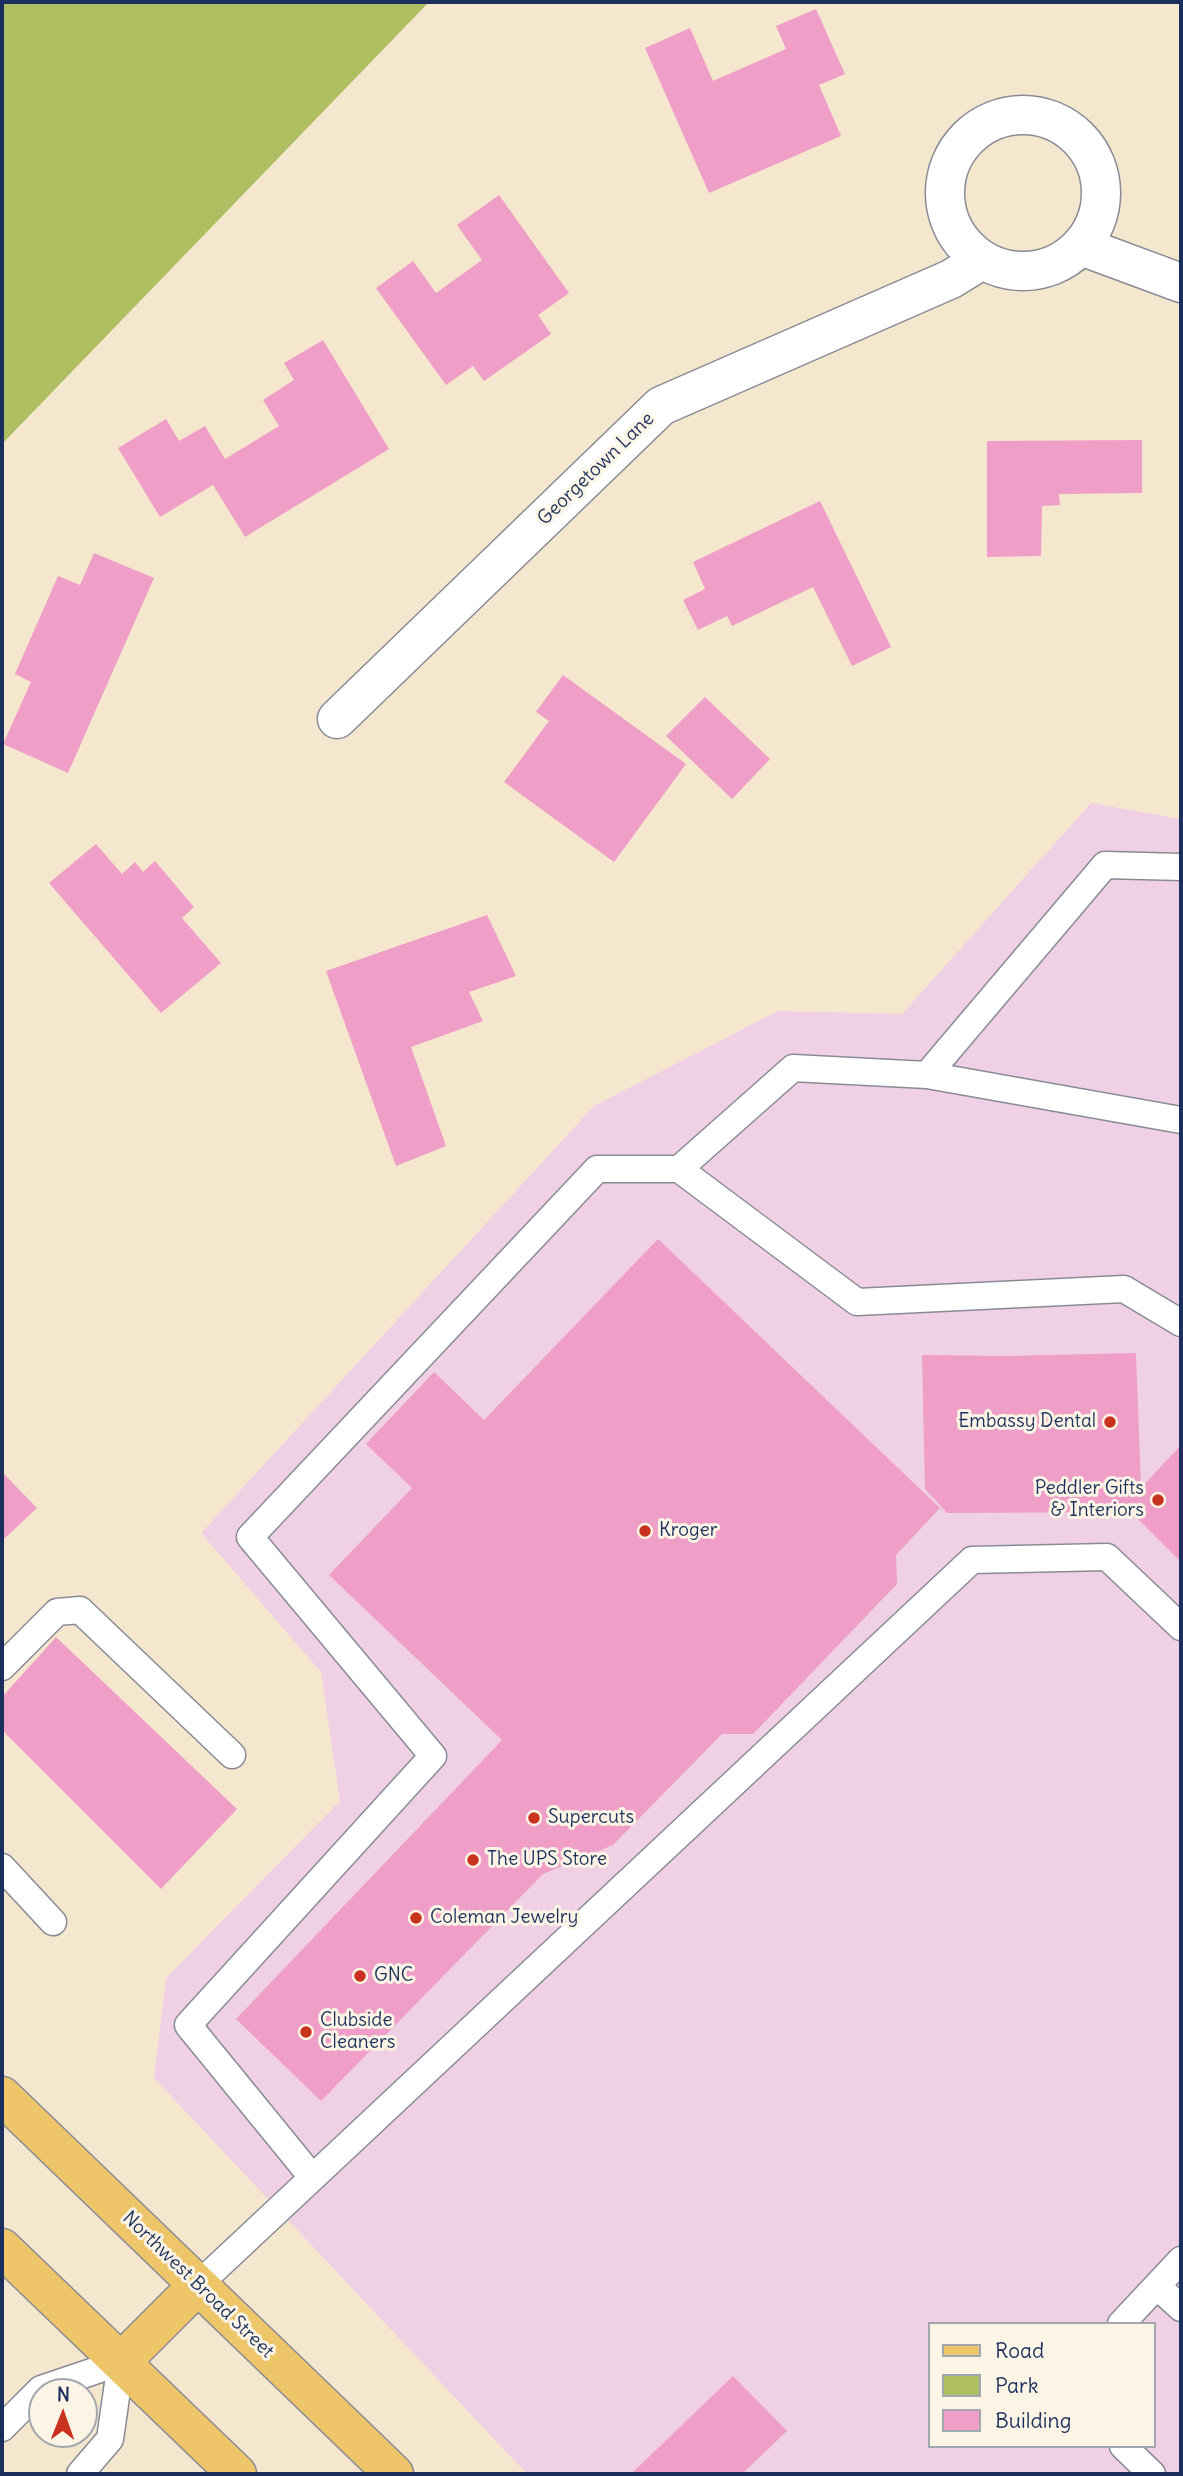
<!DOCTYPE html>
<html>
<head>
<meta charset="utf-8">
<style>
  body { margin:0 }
  #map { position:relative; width:1183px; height:2476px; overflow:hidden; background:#f5e7cd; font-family:Delius,sans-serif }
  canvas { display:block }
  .frame { position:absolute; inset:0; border:4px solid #1b2f5e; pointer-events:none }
  .legend { position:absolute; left:928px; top:2322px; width:228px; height:126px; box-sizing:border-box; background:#fcf5e5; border:2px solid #a2a6af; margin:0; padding:9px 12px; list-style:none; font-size:21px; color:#1b2f5e }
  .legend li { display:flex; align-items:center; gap:14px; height:35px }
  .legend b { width:35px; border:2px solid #a2a6af }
  .north { position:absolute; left:28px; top:2378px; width:70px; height:70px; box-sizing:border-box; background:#fcf5e5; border:2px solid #a2a6af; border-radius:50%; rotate:1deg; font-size:19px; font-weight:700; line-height:28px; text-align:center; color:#1b2f5e }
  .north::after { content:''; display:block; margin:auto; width:24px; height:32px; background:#c8321e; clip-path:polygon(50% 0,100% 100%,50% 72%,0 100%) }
</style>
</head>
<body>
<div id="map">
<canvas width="1183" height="2476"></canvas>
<div class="frame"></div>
<ul class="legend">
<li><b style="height:9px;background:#eec569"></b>Road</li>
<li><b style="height:19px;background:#afbe61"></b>Park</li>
<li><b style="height:19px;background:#ef9ec7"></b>Building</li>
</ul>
<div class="north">N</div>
</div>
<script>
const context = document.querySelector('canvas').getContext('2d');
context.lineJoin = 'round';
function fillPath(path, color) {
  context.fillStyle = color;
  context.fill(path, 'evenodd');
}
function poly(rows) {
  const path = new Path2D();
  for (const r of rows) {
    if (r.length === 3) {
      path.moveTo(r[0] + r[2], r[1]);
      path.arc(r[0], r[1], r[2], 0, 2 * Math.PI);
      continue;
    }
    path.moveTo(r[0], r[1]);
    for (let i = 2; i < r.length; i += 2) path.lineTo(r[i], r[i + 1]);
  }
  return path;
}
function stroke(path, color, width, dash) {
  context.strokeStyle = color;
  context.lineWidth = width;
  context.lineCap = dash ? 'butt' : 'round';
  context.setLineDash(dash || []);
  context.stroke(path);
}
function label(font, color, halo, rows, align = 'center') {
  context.font = font + ' Delius,sans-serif';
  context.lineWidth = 6;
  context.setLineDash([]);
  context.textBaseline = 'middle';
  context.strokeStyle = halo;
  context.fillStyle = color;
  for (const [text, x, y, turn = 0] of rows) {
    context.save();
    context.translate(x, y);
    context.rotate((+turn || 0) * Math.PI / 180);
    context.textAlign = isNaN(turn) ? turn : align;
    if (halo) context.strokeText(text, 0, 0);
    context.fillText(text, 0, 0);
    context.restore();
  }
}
const built = poly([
  [1091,803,1181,819,1181,2474,527,2474,154,2078,166,1978,340,1801,321,1672,201,1533,594,1106,778,1011,902,1014],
  [929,2324,1153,2324,1153,2446,929,2446]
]);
const green = poly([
  [2,2,429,2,2,444]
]);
const building = poly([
  [816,9,845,74,819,85,841,136,709,193,645,48,690,28,713,81,786,49,776,26],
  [499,195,569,293,538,315,551,334,484,381,473,366,446,385,376,288,413,261,436,293,482,260,457,225],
  [323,340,389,449,245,537,213,485,160,517,118,448,166,419,179,441,205,426,225,459,279,426,263,400,294,380,284,363],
  [1142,440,1142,493,1059,494,1060,505,1042,506,1041,556,987,557,987,441],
  [820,501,891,647,852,666,813,587,732,626,727,616,698,630,683,600,705,589,693,562],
  [94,553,154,578,68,773,3,744,31,682,15,674,58,576,80,585],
  [563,675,686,764,614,862,504,782,549,721,536,712],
  [705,697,770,759,732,799,666,736],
  [96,844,122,874,135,862,143,872,155,861,194,907,182,918,221,963,161,1013,49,883],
  [487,915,516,976,469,992,483,1021,411,1047,446,1146,396,1166,326,971],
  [658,1239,940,1508,896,1555,897,1584,753,1734,722,1734,613,1845,543,1874,321,2101,236,2019,502,1740,329,1575,412,1488,366,1444,434,1372,484,1420],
  [1136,1353,1141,1488,1181,1445,1181,1562,1131,1512,947,1513,925,1489,922,1355,1006,1356],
  [2,1472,37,1508,2,1541],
  [56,1637,237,1809,161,1889,2,1730,2,1697],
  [733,2376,787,2431,742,2474,631,2474]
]);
const lane = poly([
  [1181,867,1105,865,927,1075,793,1068,679,1169,857,1302,1124,1289,1181,1323],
  [927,1075,1181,1120],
  [2,1667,57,1612,80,1610,232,1755],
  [2,1867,53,1922],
  [312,2177,188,2025,433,1756,250,1537,597,1169,679,1169],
  [198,2285,972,1560,1107,1557,1181,1627],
  [1157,2286,1181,2308],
  [1121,2324,1181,2260],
  [2,2428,41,2389,121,2362,110,2439,80,2474],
  [1123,2446,1152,2474]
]);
const street = poly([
  [1023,193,78],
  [1081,246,1181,283],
  [337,719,661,406,951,279,982,260]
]);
const primary = poly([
  [2,2096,394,2474],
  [2,2248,237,2474],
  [121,2362,198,2285]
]);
const markers = [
  [1110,1422,7,"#c8321e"],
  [1158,1500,7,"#c8321e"],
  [645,1531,7,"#c8321e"],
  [534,1818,7,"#c8321e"],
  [473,1860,7,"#c8321e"],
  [416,1918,7,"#c8321e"],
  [360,1976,7,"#c8321e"],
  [306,2032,7,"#c8321e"]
];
const streetNames = [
  ["Georgetown Lane",596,469,-44],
  ["Northwest Broad Street",198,2285,44]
];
const poiNames = [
  ["Embassy Dental",1096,1422,"right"],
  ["Peddler Gifts",1144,1489,"right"],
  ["& Interiors",1144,1511,"right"],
  ["Kroger",659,1531],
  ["Supercuts",548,1818],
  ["The UPS Store",487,1860],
  ["Coleman Jewelry",430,1918],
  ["GNC",374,1976],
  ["Clubside",320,2021],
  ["Cleaners",320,2043]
];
fillPath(built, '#f0d0e5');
fillPath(green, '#afbe61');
fillPath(building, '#ef9ec7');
stroke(lane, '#888b96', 29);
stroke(street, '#888b96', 41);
stroke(primary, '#888b96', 41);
stroke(lane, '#fff', 26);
stroke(street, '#fff', 38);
stroke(primary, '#eec569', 38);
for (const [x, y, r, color] of markers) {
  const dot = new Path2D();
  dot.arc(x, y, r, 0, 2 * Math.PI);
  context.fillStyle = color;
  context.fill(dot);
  stroke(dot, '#fcf5e5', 2.5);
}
label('19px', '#1b2f5e', '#fcf5e5', streetNames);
label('19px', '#1b2f5e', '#fcf5e5', poiNames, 'left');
</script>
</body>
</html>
